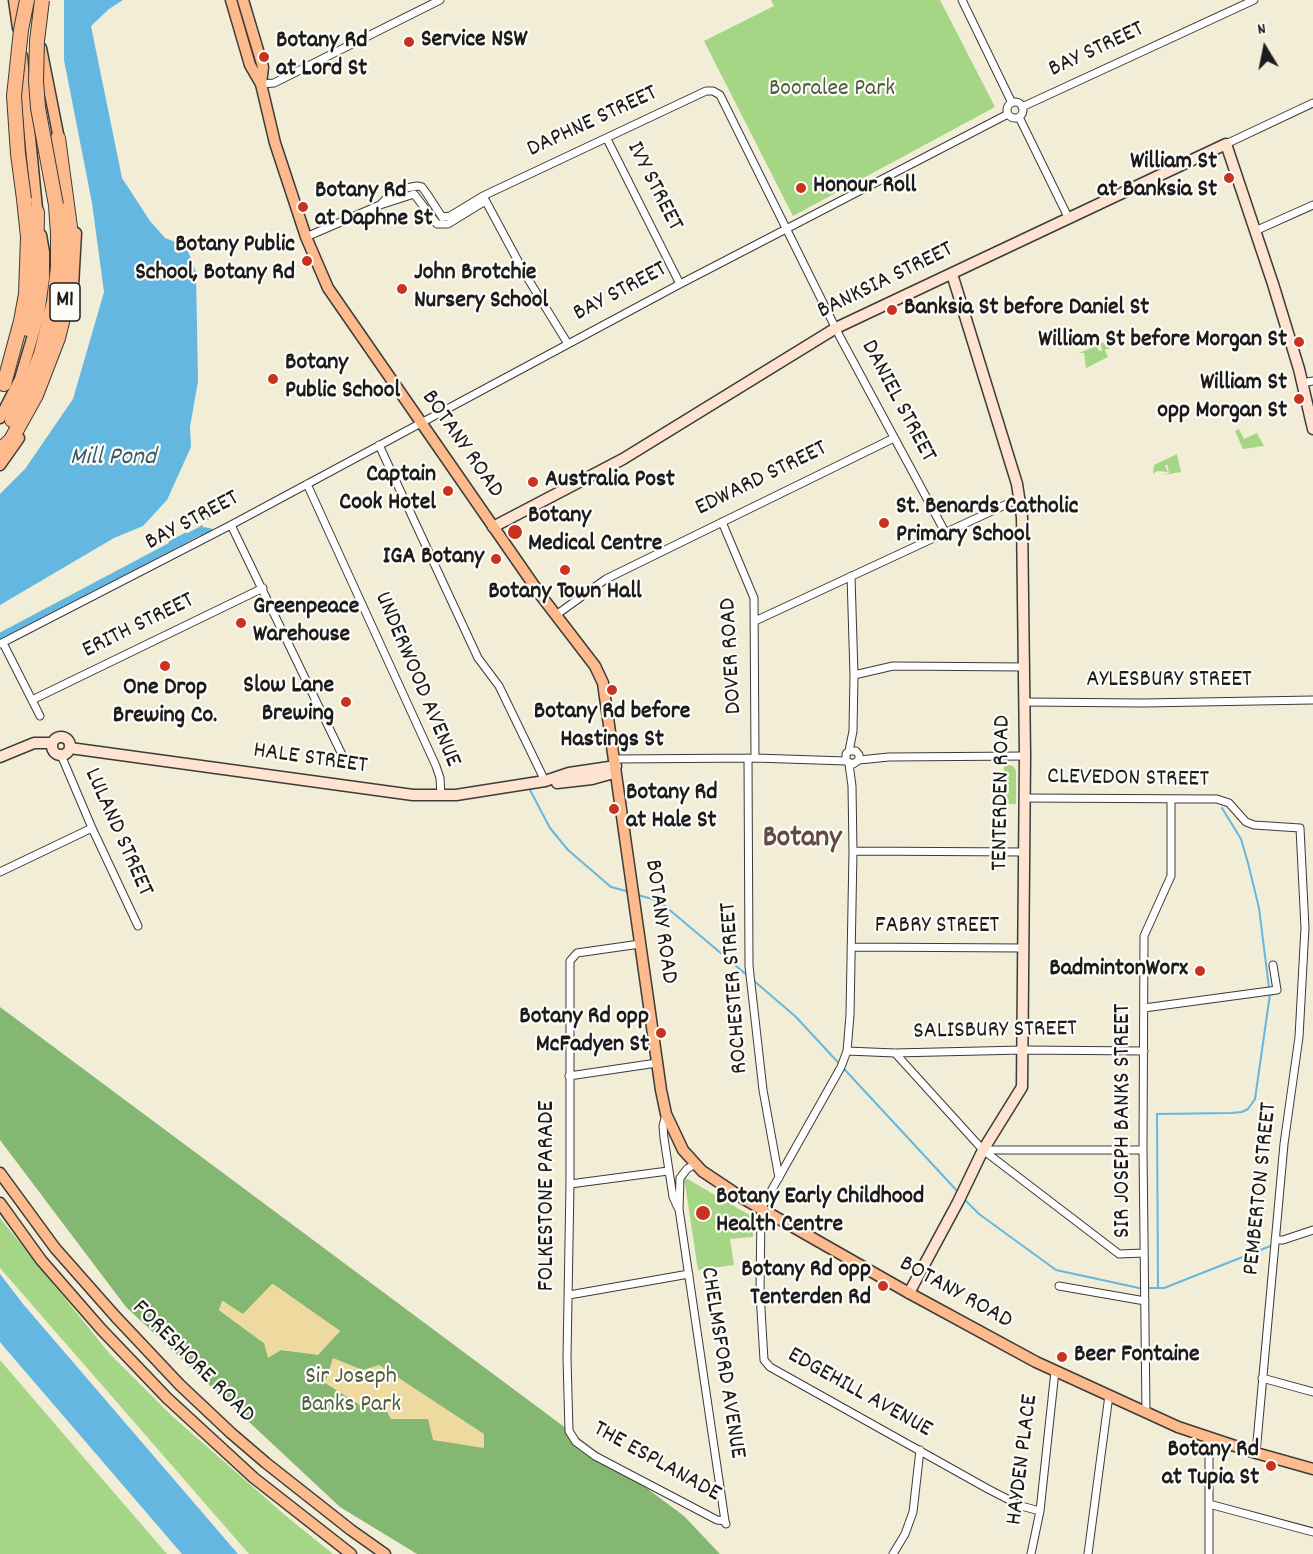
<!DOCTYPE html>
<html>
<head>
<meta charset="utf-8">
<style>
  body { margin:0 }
  #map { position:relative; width:1313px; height:1554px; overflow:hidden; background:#f2edd7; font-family:Dekko,sans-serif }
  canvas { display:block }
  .north { position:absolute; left:1235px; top:18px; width:60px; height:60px; -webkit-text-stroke:4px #fdfcf7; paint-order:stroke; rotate:350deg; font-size:16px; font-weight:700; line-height:24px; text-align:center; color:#1c1c1c }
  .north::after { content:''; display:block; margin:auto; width:21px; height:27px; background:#1c1c1c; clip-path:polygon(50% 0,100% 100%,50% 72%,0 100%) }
</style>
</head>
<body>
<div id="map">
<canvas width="1313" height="1554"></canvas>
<div class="north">N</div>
</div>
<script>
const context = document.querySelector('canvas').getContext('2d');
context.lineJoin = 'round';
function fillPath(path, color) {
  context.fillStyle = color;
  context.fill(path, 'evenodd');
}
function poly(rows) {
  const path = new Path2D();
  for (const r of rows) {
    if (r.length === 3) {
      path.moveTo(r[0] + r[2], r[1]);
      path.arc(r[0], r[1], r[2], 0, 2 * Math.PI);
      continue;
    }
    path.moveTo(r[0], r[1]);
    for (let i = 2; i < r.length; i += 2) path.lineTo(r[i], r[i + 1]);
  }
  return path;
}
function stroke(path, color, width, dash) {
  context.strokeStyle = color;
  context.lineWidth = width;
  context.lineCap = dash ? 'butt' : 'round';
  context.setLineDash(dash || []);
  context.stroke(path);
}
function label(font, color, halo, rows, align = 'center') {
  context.font = font + ' Dekko,sans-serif';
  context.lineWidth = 4.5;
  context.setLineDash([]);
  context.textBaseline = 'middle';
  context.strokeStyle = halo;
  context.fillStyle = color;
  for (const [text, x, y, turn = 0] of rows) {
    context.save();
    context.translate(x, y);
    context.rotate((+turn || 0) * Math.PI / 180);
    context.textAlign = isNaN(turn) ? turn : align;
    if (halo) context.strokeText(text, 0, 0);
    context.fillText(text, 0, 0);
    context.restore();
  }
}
const green = poly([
  [771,0,940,0,995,107,793,216,704,41,774,6],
  [1100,341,1111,348,1105,350,1108,357,1086,368,1084,353,1079,353,1098,345,1098,350,1102,351],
  [1239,429,1244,439,1257,433,1264,446,1243,449,1235,431],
  [1177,454,1181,472,1162,475,1169,473,1167,464,1165,466,1168,472,1157,471,1153,474,1154,465],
  [1004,764,1013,766,1016,771,1016,804,1004,804],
  [684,1177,753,1217,753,1237,730,1239,734,1265,698,1270],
  [0,1218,109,1353,172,1416,286,1516,333,1554,249,1554,0,1268],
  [0,1360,97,1473,167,1554,0,1554]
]);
const forest = poly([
  [0,1007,684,1516,720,1554,417,1554,340,1507,126,1307,0,1140],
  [273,1284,340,1331,318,1354,281,1350,264,1343,219,1310,223,1301,243,1315],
  [379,1365,483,1448,428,1418,391,1419,386,1409,360,1405]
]);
const sand = poly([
  [272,1284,340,1331,318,1355,281,1350,268,1358,264,1343,219,1310,222,1301,243,1314],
  [333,1358,363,1370,379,1365,484,1434,484,1448,433,1440,428,1419,391,1419,386,1409,360,1405,325,1383]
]);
const water = poly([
  [64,0,123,0,109,9,91,26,122,178,150,221,165,238,186,246,196,272,198,381,190,427,191,447,167,500,143,526,114,538,0,605,0,494,25,469,73,399,104,292,92,203,64,60],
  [0,1274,23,1304,238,1554,182,1554,5,1348,0,1342]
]);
const stream = poly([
  [208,519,211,513],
  [200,531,205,528],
  [167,549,170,542,185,534,193,534,202,526],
  [529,788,550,828,568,850,611,887,630,892],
  [1222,808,1241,839,1248,863,1259,908,1269,988],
  [638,895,659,901,748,976],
  [753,980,796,1017,959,1193],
  [963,1198,979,1214,1056,1270,1139,1288,1164,1288,1273,1245],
  [1158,1288,1157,1114,1231,1113,1242,1112,1248,1109,1255,1099,1270,994]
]);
const canal = poly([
  [0,637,200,531,209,532]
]);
const street = poly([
  [962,0,1012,103],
  [261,84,274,83,440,0],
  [1015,110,8],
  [1022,107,1254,0],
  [1019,117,1069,219],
  [607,139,680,284],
  [1226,144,1313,103],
  [483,196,525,274,568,344],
  [380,205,388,197,406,188,417,186,422,187,427,194,442,217,450,216,483,196,706,91,713,91,720,95,840,337,945,532],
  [1255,231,1313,205],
  [306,237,380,205,414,194,437,224,448,224,482,203,483,196],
  [1302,383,1313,381],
  [379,445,478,658,499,686,545,781],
  [307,484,436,766,440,778,441,795],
  [722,522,754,598,755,758],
  [231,525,347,765],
  [556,615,606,579,894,438],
  [755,621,1020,498],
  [3,643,40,716],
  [0,644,231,525,680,284,1008,114],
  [854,675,893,666,1025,667],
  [32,700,263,588],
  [1025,702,1144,703,1313,700],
  [849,751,853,731,854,675,851,576],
  [61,755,92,828,138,926],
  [748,758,749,966,763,1090,779,1178],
  [615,759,755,758,846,761],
  [859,760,859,755,856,751,849,751,846,754,846,761,853,764,859,760,889,757,1025,756],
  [849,764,852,786,853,851,850,1015,847,1051,841,1067,761,1209,760,1293,764,1360,770,1367,988,1489,1021,1506,1040,1511],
  [1024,798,1217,799,1229,803,1246,822,1254,825,1300,828,1305,928,1299,1037,1284,1144,1256,1453],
  [853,851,1023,852],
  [0,872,92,828],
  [640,944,577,953,570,961,570,1184,567,1358,569,1431,576,1442,595,1456,717,1520,725,1521,726,1524],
  [851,947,1023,948],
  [1144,1008,1277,990,1273,965],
  [847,1051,895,1053,1022,1050,1144,1051],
  [895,1053,983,1150,1119,1254,1144,1253],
  [569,1076,657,1063],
  [666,1114,663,1126,664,1138,673,1197,678,1208],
  [983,1150,1143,1150],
  [695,1164,687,1169,680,1178,679,1209,725,1521],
  [570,1184,668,1171],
  [1275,1240,1283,1240,1313,1230],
  [1059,1286,1145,1301],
  [569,1295,689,1274],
  [1262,1378,1313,1392],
  [1146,1413,1143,1150,1144,936,1171,876,1171,799],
  [1209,1438,1209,1554],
  [1209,1504,1313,1532],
  [893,1554,905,1534,913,1512,920,1450],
  [1031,1554,1040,1511,1055,1371],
  [1088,1554,1109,1395]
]);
const secondary = poly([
  [493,527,623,459,836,328,1226,144,1273,284,1299,369,1313,429],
  [61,746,9],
  [70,748,413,795,456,795,475,792,545,781,569,773,616,766],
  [0,757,34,743,52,743],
  [557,783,592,779,610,774],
  [909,1293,958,1202,983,1150,1022,1087,1025,756,1022,517,1017,484,952,274]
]);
const primary = poly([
  [14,0,18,28],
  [231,0,250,65,261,84],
  [243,0,263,67,261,84,275,143,306,237,328,288,542,597,595,666,603,683,661,1090,666,1114,683,1150,702,1171,744,1199,909,1293,1036,1362,1178,1427,1256,1453,1313,1469],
  [41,48,60,144],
  [22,56,38,219],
  [72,304,76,233],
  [0,418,20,379,39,315,44,278,44,252,41,235],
  [0,465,19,438],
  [0,1173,55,1248,115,1316,180,1385,231,1433,266,1463,351,1530,385,1554],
  [0,1203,41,1260,101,1329,167,1398,254,1478,351,1554]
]);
const highway = poly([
  [28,329,34,305,36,278,37,212],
  [4,384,21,321,26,294,28,237,24,199],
  [12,420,26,392,41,354,54,302,58,267,58,234,56,205],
  [0,450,11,440,36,395,58,338,65,310,70,227,58,138]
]);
const highwayBridge = poly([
  [42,0,37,41,36,81,38,108,56,205],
  [24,199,18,154,14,96,21,30,27,0]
]);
const markers = [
  [409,42,6,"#c8321e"],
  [264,57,6,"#c8321e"],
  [1229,178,6,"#c8321e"],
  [801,188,6,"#c8321e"],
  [303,207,6,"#c8321e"],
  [307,261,6,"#c8321e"],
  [402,289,6,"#c8321e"],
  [892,310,6,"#c8321e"],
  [1299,342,6,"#c8321e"],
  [273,379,6,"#c8321e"],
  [1299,399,6,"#c8321e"],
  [533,482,6,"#c8321e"],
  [448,491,6,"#c8321e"],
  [884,523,6,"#c8321e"],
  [515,532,8,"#c8321e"],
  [496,559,6,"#c8321e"],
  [565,570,6,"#c8321e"],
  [241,623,6,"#c8321e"],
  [165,666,6,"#c8321e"],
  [612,690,6,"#c8321e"],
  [346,702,6,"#c8321e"],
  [614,809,6,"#c8321e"],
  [1200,971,6,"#c8321e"],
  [661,1033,6,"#c8321e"],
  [703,1213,8,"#c8321e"],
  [883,1286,6,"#c8321e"],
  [1062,1357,6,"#c8321e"],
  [1271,1466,6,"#c8321e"]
];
const shields = [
  [65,302,30]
];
const shieldNames = [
  ["M1",65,302]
];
const poiNames = [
  ["Service NSW",421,42],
  ["Botany Rd",276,43],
  ["at Lord St",276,71],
  ["William St",1217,164,"right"],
  ["at Banksia St",1217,192,"right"],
  ["Honour Roll",813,188],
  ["Botany Rd",315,193],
  ["at Daphne St",315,221],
  ["Botany Public",295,247,"right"],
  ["School, Botany Rd",295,275,"right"],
  ["John Brotchie",414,275],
  ["Nursery School",414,303],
  ["Banksia St before Daniel St",904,310],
  ["William St before Morgan St",1287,342,"right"],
  ["Botany",285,365],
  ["Public School",285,393],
  ["William St",1287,385,"right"],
  ["opp Morgan St",1287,413,"right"],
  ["Captain",436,477,"right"],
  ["Cook Hotel",436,505,"right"],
  ["Australia Post",545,482],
  ["St. Benards Catholic",896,509],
  ["Primary School",896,537],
  ["Botany",528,518],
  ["Medical Centre",528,546],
  ["IGA Botany",484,559,"right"],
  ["Botany Town Hall",565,594,"center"],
  ["Greenpeace",253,609],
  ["Warehouse",253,637],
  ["Slow Lane",334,688,"right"],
  ["Brewing",334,716,"right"],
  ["One Drop",165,690,"center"],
  ["Brewing Co.",165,718,"center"],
  ["Botany Rd before",612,714,"center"],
  ["Hastings St",612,742,"center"],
  ["Botany Rd",626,795],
  ["at Hale St",626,823],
  ["BadmintonWorx",1188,971,"right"],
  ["Botany Rd opp",649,1019,"right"],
  ["McFadyen St",649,1047,"right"],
  ["Botany Early Childhood",716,1199],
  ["Health Centre",716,1227],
  ["Botany Rd opp",871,1272,"right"],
  ["Tenterden Rd",871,1300,"right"],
  ["Beer Fontaine",1074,1357],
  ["Botany Rd",1259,1452,"right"],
  ["at Tupia St",1259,1480,"right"]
];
const streetNames = [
  ["BAY STREET",1097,51,-25],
  ["DAPHNE STREET",593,123,-25],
  ["IVY STREET",653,187,63],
  ["BANKSIA STREET",886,282,-26],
  ["BAY STREET",621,293,-28],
  ["DANIEL STREET",897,402,62],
  ["BOTANY ROAD",461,445,55],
  ["EDWARD STREET",762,480,-26],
  ["BAY STREET",193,522,-28],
  ["ERITH STREET",139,627,-26],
  ["DOVER ROAD",733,656,-93],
  ["UNDERWOOD AVENUE",416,680,67],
  ["AYLESBURY STREET",1169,682],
  ["HALE STREET",310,760,8],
  ["CLEVEDON STREET",1128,780,1],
  ["TENTERDEN ROAD",1003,793,-89],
  ["LULAND STREET",117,833,66],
  ["BOTANY ROAD",659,922,82],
  ["FABRY STREET",937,928],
  ["ROCHESTER STREET",736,988,-94],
  ["SALISBURY STREET",995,1032,-1],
  ["SIR JOSEPH BANKS STREET",1125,1121,-90],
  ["PEMBERTON STREET",1262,1189,-84],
  ["FOLKESTONE PARADE",549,1196,-90],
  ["BOTANY ROAD",955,1294,29],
  ["FORESHORE ROAD",192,1363,45],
  ["CHELMSFORD AVENUE",721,1363,81],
  ["EDGEHILL AVENUE",859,1394,29],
  ["HAYDEN PLACE",1024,1460,-83],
  ["THE ESPLANADE",656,1463,29]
];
const parkNames = [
  ["Booralee Park",832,91],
  ["Sir Joseph",351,1379],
  ["Banks Park",351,1407]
];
const waterNames = [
  ["Mill Pond",113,459]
];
const districtNames = [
  ["Botany",802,841]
];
fillPath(green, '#a5d685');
fillPath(forest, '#84b772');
fillPath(sand, '#eeda9e');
fillPath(water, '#64b7e0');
stroke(stream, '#64b7e0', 2);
stroke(canal, '#64b7e0', 8);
stroke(street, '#3c3b38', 9);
stroke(secondary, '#3c3b38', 13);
stroke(primary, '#3c3b38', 13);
stroke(highway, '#3c3b38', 16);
stroke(street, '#fff', 7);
stroke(secondary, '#fee3d1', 10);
stroke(primary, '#fcba8d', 10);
stroke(highway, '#fcba8d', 14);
stroke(highwayBridge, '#3c3b38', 16, []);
stroke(highwayBridge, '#fcba8d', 14);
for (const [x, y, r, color] of markers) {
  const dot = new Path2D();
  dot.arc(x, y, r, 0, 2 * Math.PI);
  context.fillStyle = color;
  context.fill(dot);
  stroke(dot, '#fdfcf7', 2);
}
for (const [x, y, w] of shields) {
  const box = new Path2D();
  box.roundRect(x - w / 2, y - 19, w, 38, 4.5);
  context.fillStyle = '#fdfcf7';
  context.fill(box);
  stroke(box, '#1c1c1c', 1.5);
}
label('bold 22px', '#1c1c1c', null, shieldNames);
label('bold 24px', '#1c1c1c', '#fdfcf7', poiNames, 'left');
label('24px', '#1c1c1c', '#fdfcf7', streetNames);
label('24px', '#4c5d41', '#fdfcf7', parkNames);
label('italic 26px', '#395a6a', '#fdfcf7', waterNames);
label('bold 30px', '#644a45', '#fdfcf7', districtNames);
</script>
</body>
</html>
